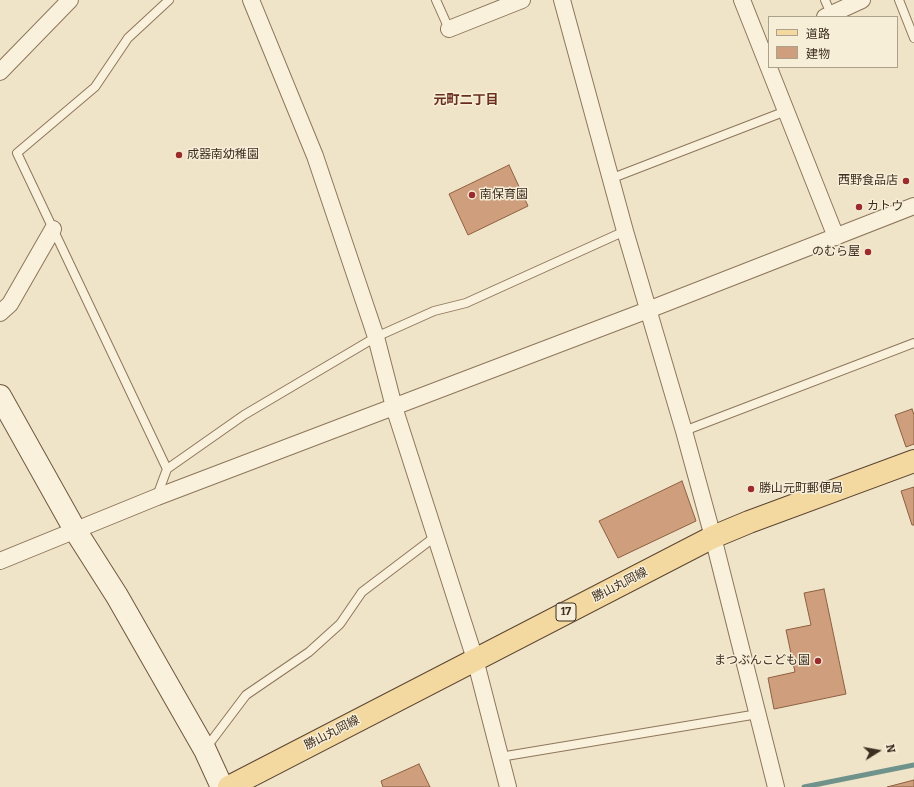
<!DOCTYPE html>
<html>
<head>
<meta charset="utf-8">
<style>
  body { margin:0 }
  #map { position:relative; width:914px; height:787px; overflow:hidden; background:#f0e4c8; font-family:Bitter,"Noto Sans JP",serif }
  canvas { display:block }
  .legend { position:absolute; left:768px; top:16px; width:130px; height:52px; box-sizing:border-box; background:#f7eed8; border:1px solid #ada18e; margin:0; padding:5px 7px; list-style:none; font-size:12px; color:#3d2e20 }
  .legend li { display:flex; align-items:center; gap:8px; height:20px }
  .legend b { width:20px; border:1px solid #ada18e }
  .north { position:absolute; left:858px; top:731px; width:40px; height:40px; -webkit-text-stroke:3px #f7eed8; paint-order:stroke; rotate:79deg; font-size:11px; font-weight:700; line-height:16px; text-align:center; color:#3d2e20 }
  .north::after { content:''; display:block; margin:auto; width:14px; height:18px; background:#3d2e20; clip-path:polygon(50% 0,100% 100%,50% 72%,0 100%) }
</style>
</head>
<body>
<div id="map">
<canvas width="914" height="787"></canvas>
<ul class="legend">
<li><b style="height:5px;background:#f3d9a0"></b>道路</li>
<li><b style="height:11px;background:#cf9f7d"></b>建物</li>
</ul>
<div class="north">N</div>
</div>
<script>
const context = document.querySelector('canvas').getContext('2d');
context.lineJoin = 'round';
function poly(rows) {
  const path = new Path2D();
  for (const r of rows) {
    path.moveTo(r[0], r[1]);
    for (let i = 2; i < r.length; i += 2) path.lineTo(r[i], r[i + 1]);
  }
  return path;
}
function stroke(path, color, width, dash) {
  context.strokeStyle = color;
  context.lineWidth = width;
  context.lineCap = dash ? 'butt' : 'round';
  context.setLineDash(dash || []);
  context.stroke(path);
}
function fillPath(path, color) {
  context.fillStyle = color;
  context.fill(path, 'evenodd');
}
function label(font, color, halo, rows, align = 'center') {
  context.font = font + ' Bitter,"Noto Sans JP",serif';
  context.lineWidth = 3;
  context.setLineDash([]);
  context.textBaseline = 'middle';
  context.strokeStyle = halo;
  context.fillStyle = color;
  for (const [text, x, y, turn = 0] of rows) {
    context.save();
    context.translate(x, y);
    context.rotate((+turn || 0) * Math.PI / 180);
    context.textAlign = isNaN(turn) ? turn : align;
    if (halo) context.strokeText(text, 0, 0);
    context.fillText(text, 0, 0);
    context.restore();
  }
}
const stream = poly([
  [804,787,914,765]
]);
const building = poly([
  [509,165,528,206,468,235,449,194,509,165],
  [912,409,914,415,914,444,906,447,895,415,912,409],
  [682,481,696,521,618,558,599,521,682,481],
  [914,487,914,525,912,525,901,491,914,487],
  [824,589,846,694,774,709,768,678,795,672,786,630,811,625,804,593,824,589],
  [419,764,430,787,383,787,381,781,419,764],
  [914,780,914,787,887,787,914,780]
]);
const lane = poly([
  [436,0,449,29],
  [825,0,831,14],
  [899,0,914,38],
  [610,179,786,111],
  [684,431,914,343],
  [167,469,17,153,95,87,128,38,169,0],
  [157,496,167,469,244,415,376,337,434,311,466,303,625,231],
  [206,748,246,695,309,652,340,624,362,592,436,536],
  [500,757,758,714]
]);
const street = poly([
  [251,0,315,156,376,337,394,407,475,659,508,787],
  [562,0,625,231,684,431,713,537,776,787],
  [742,0,836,237],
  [825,17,862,0],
  [449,29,522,0],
  [0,72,70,0],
  [0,313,10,304,53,229],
  [0,561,157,497,648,310,914,206]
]);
const secondary = poly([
  [0,396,75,530,117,596,205,750,222,787]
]);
const primary = poly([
  [229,787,713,537,749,522,914,461]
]);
const markers = [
  [179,155,4,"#9e2a2b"],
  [906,181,4,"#9e2a2b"],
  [472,195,4,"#9e2a2b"],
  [859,207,4,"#9e2a2b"],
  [868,252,4,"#9e2a2b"],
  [751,489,4,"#9e2a2b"],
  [818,661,4,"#9e2a2b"]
];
const shields = [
  [566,612,20]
];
const shieldNames = [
  ["17",566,612]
];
const poiNames = [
  ["成器南幼稚園",187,155],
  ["西野食品店",898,181,"right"],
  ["南保育園",480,195],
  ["カトウ",867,207],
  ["のむら屋",860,252,"right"],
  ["勝山元町郵便局",759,489],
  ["まつぶんこども園",810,661,"right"]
];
const streetNames = [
  ["勝山丸岡線",620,585,-27],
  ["勝山丸岡線",332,733,-27]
];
const neighbourhoodNames = [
  ["元町二丁目",466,100]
];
stroke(stream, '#6f938a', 5);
fillPath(building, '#cf9f7d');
stroke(building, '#8d5f41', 1);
stroke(lane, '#8d765c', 10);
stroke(street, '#8d765c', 18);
stroke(secondary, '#6f573f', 24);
stroke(primary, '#5b4430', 24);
stroke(lane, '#faf1dc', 8);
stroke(street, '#faf1dc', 16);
stroke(secondary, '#faf1dc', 22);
stroke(primary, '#f3d9a0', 22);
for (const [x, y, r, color] of markers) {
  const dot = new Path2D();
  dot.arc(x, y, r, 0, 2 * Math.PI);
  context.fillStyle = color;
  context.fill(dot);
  stroke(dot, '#f7eed8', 1.5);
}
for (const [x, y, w] of shields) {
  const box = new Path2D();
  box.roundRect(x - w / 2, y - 9, w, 18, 3);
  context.fillStyle = '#f7eed8';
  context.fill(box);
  stroke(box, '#3d2e20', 1);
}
label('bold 11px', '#3d2e20', null, shieldNames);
label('12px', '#3d2e20', '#f7eed8', poiNames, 'left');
label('12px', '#3d2e20', '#f7eed8', streetNames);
label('bold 13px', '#6b2e1e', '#f7eed8', neighbourhoodNames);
</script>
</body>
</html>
